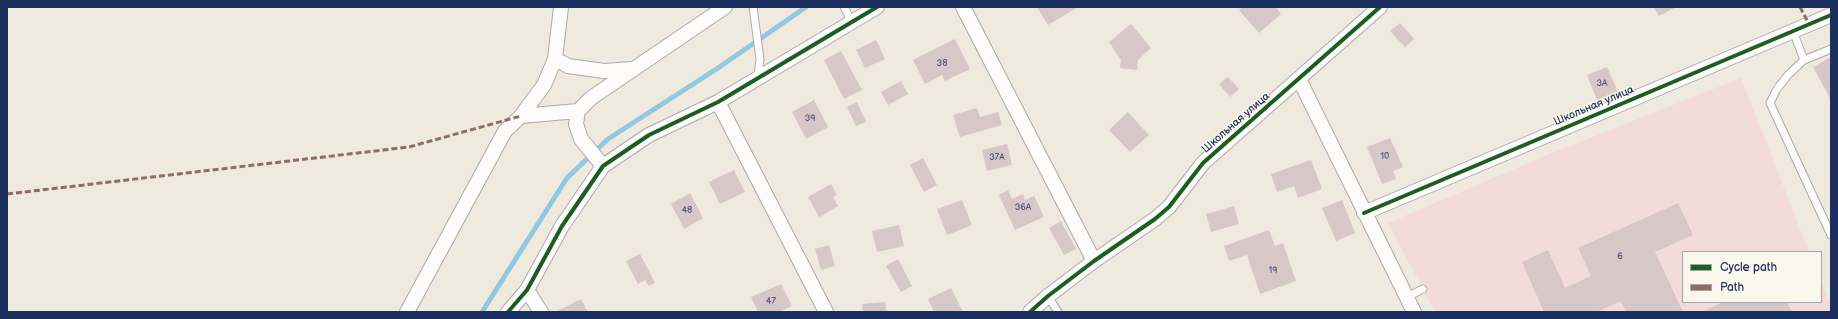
<!DOCTYPE html>
<html>
<head>
<meta charset="utf-8">
<style>
  body { margin:0 }
  #map { position:relative; width:1838px; height:319px; overflow:hidden; background:#efe9de; font-family:"Balsamiq Sans",sans-serif }
  canvas { display:block }
  .frame { position:absolute; inset:0; border:8px solid #1b2f5e; pointer-events:none }
  .legend { position:absolute; left:1682px; top:251px; width:140px; height:52px; box-sizing:border-box; background:#fbf7ec; border:1px solid #a1a7b3; margin:0; padding:5px 7px; list-style:none; font-size:12px; color:#1b2f5e }
  .legend li { display:flex; align-items:center; gap:8px; height:20px }
  .legend b { width:20px; border:1px solid #a1a7b3 }
</style>
</head>
<body>
<div id="map">
<canvas width="1838" height="319"></canvas>
<div class="frame"></div>
<ul class="legend">
<li><b style="height:5px;background:#1b5e20"></b>Cycle path</li>
<li><b style="height:5px;background:#8d6e63"></b>Path</li>
</ul>
</div>
<script>
const context = document.querySelector('canvas').getContext('2d');
context.lineJoin = 'round';
function fillPath(path, color) {
  context.fillStyle = color;
  context.fill(path, 'evenodd');
}
function poly(rows) {
  const path = new Path2D();
  for (const r of rows) {
    path.moveTo(r[0], r[1]);
    for (let i = 2; i < r.length; i += 2) path.lineTo(r[i], r[i + 1]);
  }
  return path;
}
function stroke(path, color, width, dash) {
  context.strokeStyle = color;
  context.lineWidth = width;
  context.lineCap = dash ? 'butt' : 'round';
  context.setLineDash(dash || []);
  context.stroke(path);
}
function label(font, color, halo, rows, align = 'center') {
  context.font = font + ' "Balsamiq Sans",sans-serif';
  context.lineWidth = 3;
  context.setLineDash([]);
  context.textBaseline = 'middle';
  context.strokeStyle = halo;
  context.fillStyle = color;
  for (const [text, x, y, turn = 0] of rows) {
    context.save();
    context.translate(x, y);
    context.rotate((+turn || 0) * Math.PI / 180);
    context.textAlign = isNaN(turn) ? turn : align;
    if (halo) context.strokeText(text, 0, 0);
    context.fillText(text, 0, 0);
    context.restore();
  }
}
const built = poly([
  [1741,78,1809,252,1683,252,1683,302,1821,302,1821,281,1831,305,1830,312,1435,312,1388,223,1545,156]
]);
const stream = poly([
  [482,312,567,178,608,139,718,68,806,7]
]);
const building = poly([
  [1037,7,1078,7,1048,25],
  [1243,7,1276,7,1281,14,1259,33,1239,10],
  [1654,7,1676,7,1659,16],
  [1400,23,1414,39,1405,47,1390,31],
  [1131,24,1151,48,1138,60,1137,70,1120,68,1121,60,1109,42],
  [955,39,970,69,945,81,942,75,925,84,913,60],
  [876,40,885,59,865,68,856,50],
  [841,51,862,90,844,99,824,60],
  [1831,57,1831,100,1813,67],
  [1607,67,1618,92,1597,100,1587,75],
  [1228,77,1239,89,1230,97,1219,84],
  [901,81,908,94,888,105,881,92],
  [814,100,828,127,806,139,792,112],
  [857,102,866,122,856,126,847,107],
  [977,108,980,117,998,112,1002,125,960,137,953,115],
  [1128,112,1149,135,1130,152,1109,130],
  [1390,138,1403,167,1393,171,1396,179,1382,184,1367,147],
  [1007,144,1012,165,987,171,982,150],
  [923,158,937,185,924,192,910,165],
  [1311,160,1322,189,1298,198,1294,186,1277,192,1271,174],
  [734,170,745,192,720,204,709,182],
  [831,184,837,195,833,197,838,206,819,217,808,197],
  [1008,190,1012,199,1023,194,1025,200,1034,196,1044,217,1015,230,999,195],
  [690,193,703,218,684,229,671,204],
  [962,200,972,225,947,235,937,209],
  [1342,200,1355,233,1336,241,1322,208],
  [1678,203,1693,235,1655,252,1683,312,1626,312,1621,301,1596,312,1544,312,1522,262,1548,250,1565,288,1591,276,1578,248],
  [1234,206,1239,224,1211,232,1206,214],
  [1061,221,1076,249,1064,255,1049,228],
  [899,225,904,246,877,252,872,231],
  [1269,230,1275,246,1283,243,1296,281,1260,294,1247,255,1229,261,1224,246],
  [829,245,835,266,821,270,815,249],
  [640,254,655,283,649,286,645,280,638,284,626,261],
  [898,259,912,286,901,292,886,266],
  [781,284,792,306,779,312,758,312,751,297],
  [951,288,963,312,934,312,928,299],
  [581,299,588,312,558,312,557,311],
  [885,302,887,312,863,312,862,304],
  [1723,302,1787,302,1792,312,1701,312]
]);
const service = poly([
  [753,7,760,59,758,78],
  [844,7,852,22],
  [1793,31,1804,60,1831,49],
  [1804,60,1788,75,1777,89,1770,103,1831,235],
  [1048,296,1058,312],
  [1407,297,1423,289]
]);
const minor = poly([
  [963,7,1094,261],
  [555,59,568,66,604,71,632,69],
  [1299,79,1414,312],
  [718,102,826,312],
  [521,116,544,85,555,59,561,7],
  [603,166,581,139,576,124,578,111,591,98,725,7],
  [1364,213,1831,15],
  [527,290,541,312],
  [407,312,505,131,521,116,578,111],
  [508,312,527,290,562,226,603,166,649,135,718,102,877,7],
  [1030,312,1048,296,1094,261,1155,219,1169,207,1203,163,1380,7]
]);
const quiet = poly([
  [1800,7,1809,24],
  [7,194,409,147,521,116]
]);
const cycleway = poly([
  [1364,213,1831,15],
  [508,312,527,290,562,226,603,166,649,135,718,102,877,7],
  [1030,312,1048,296,1094,261,1155,219,1169,207,1203,163,1380,7]
]);
const numberNames = [
  ["38",942,64],
  ["3А",1602,84],
  ["39",810,119],
  ["10",1385,157],
  ["37А",997,158],
  ["36А",1023,208],
  ["48",687,211],
  ["6",1620,257],
  ["19",1273,271],
  ["47",771,302]
];
const streetNames = [
  ["Школьная улица",1594,106,-23],
  ["Школьная улица",1236,123,-41]
];
fillPath(built, '#f3dbda');
stroke(stream, '#91c9e2', 5);
fillPath(building, '#d7c7c7');
stroke(service, '#aaaaa9', 9);
stroke(minor, '#aaaaa9', 16);
stroke(service, '#fdfcfa', 7);
stroke(minor, '#fdfcfa', 14);
stroke(quiet, '#8d6e63', 3, [6, 3]);
stroke(cycleway, '#1b5e20', 4);
label('9px', '#4a5578', null, numberNames);
label('11px', '#1b2f5e', '#fbf7ec', streetNames);
</script>
</body>
</html>
